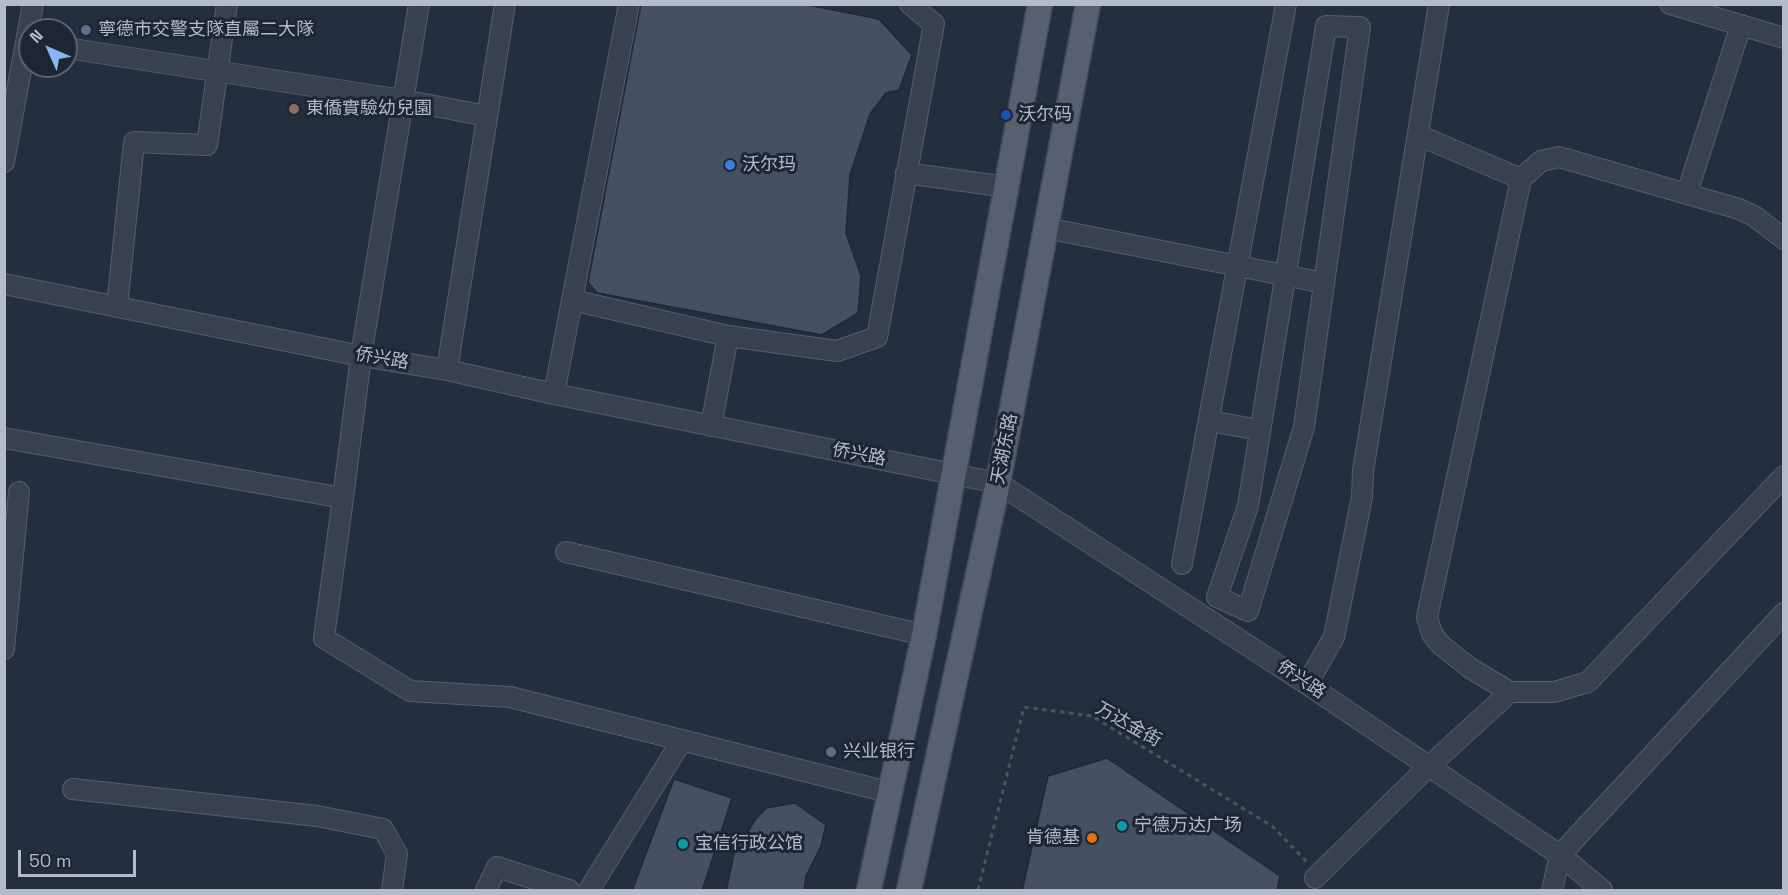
<!DOCTYPE html>
<html>
<head>
<meta charset="utf-8">
<style>
  body { margin:0 }
  #map { position:relative; width:1788px; height:895px; overflow:hidden; background:#242f3e; font-family:"Space Grotesk",sans-serif }
  canvas { display:block }
  .frame { position:absolute; inset:0; border:6px solid #b4bcc9; pointer-events:none }
  .north { position:absolute; left:18px; top:18px; width:60px; height:60px; box-sizing:border-box; background:#1d2633; border:2px solid #59626f; border-radius:50%; rotate:315deg; font-size:16px; font-weight:700; line-height:24px; text-align:center; color:#b4bcc9 }
  .north::after { content:''; display:block; margin:auto; width:21px; height:27px; background:#8ab4f8; clip-path:polygon(50% 0,100% 100%,50% 72%,0 100%) }
  .scale { position:absolute; left:18px; top:850px; width:118px; height:27px; box-sizing:border-box; border:3px solid #b4bcc9; border-top:0; padding-left:8px; font-size:18px; line-height:21px; white-space:nowrap; color:#b4bcc9; -webkit-text-stroke:4px #1d2633; paint-order:stroke }
</style>
</head>
<body>
<div id="map">
<canvas width="1788" height="895"></canvas>
<div class="frame"></div>
<div class="north">N</div>
<div class="scale">50 m</div>
</div>
<script>
const context = document.querySelector('canvas').getContext('2d');
context.lineJoin = 'round';
function fillPath(path, color) {
  context.fillStyle = color;
  context.fill(path, 'evenodd');
}
function poly(rows) {
  const path = new Path2D();
  for (const r of rows) {
    path.moveTo(r[0], r[1]);
    for (let i = 2; i < r.length; i += 2) path.lineTo(r[i], r[i + 1]);
  }
  return path;
}
function stroke(path, color, width, dash) {
  context.strokeStyle = color;
  context.lineWidth = width;
  context.lineCap = dash ? 'butt' : 'round';
  context.setLineDash(dash || []);
  context.stroke(path);
}
function label(font, color, halo, rows, align = 'center') {
  context.font = font + ' "Space Grotesk","Noto Sans SC",sans-serif';
  context.lineWidth = 6;
  context.setLineDash([]);
  context.textBaseline = 'middle';
  context.strokeStyle = halo;
  context.fillStyle = color;
  for (const [text, x, y, turn = 0] of rows) {
    context.save();
    context.translate(x, y);
    context.rotate((+turn || 0) * Math.PI / 180);
    context.textAlign = isNaN(turn) ? turn : align;
    if (halo) context.strokeText(text, 0, 0);
    context.fillText(text, 0, 0);
    context.restore();
  }
}
const building = poly([
  [641,4,803,4,879,19,912,55,899,90,886,93,870,114,850,175,846,233,861,276,858,313,822,335,597,293,588,282,641,4],
  [1107,758,1280,876,1277,891,1022,891,1048,776,1107,758],
  [674,779,732,798,702,891,632,891,674,779],
  [795,803,826,825,821,846,806,876,804,891,726,891,735,849,743,840,755,820,766,808,795,803]
]);
const path = poly([
  [978,890,1024,707,1092,716,1272,826,1307,862]
]);
const minor = poly([
  [1670,4,1784,38],
  [1326,26,1360,27,1304,427,1248,611,1217,597,1248,506,1326,26],
  [66,48,403,100,487,116],
  [1418,135,1521,179],
  [4,162,33,4],
  [906,173,1007,187],
  [1687,193,1741,25],
  [1046,228,1324,283],
  [4,284,361,356,447,370,554,394,998,483,1307,684,1560,855,1602,890],
  [572,300,728,336],
  [117,307,134,142,207,145,227,4],
  [447,370,505,4],
  [554,394,629,4],
  [1209,421,1260,430],
  [711,426,728,336,837,351,877,337,934,24,910,4],
  [4,438,343,498,361,356,419,4],
  [343,498,324,638,410,691,510,697,888,792],
  [566,552,924,635],
  [1182,564,1286,4],
  [4,649,19,492],
  [1307,684,1334,637,1362,497,1363,471,1439,4],
  [1510,692,1470,668,1441,645,1432,634,1427,617,1521,179,1541,161,1559,157,1739,209,1754,216,1784,239],
  [73,789,317,816,383,829,397,854,392,890],
  [1315,878,1428,767,1510,692,1554,692,1588,682,1784,476],
  [486,890,497,867,569,890],
  [589,890,681,742],
  [1552,890,1560,855,1784,613]
]);
const major = poly([
  [869,890,924,635,1040,4],
  [909,890,998,483,1088,4]
]);
const markers = [
  [86,30,6,"#5c6f8a"],
  [294,109,6,"#8d6e63"],
  [1006,115,6,"#1a4fb4"],
  [730,165,6,"#3f7fe0"],
  [831,752,6,"#5c6f8a"],
  [1122,826,6,"#0f9aa8"],
  [1092,838,6,"#e8710a"],
  [683,844,6,"#0f9aa8"]
];
const poiNames = [
  ["寧德市交警支隊直屬二大隊",98,30],
  ["東僑實驗幼兒園",306,109],
  ["沃尔码",1018,115],
  ["沃尔玛",742,165],
  ["兴业银行",843,752],
  ["宁德万达广场",1134,826],
  ["肯德基",1080,838,"right"],
  ["宝信行政公馆",695,844]
];
const streetNames = [
  ["侨兴路",382,359,10],
  ["天湖东路",1005,449,-79],
  ["侨兴路",859,455,11],
  ["侨兴路",1301,680,34],
  ["万达金街",1128,725,29]
];
fillPath(building, '#455162');
stroke(building, '#1f2835', 1.5);
stroke(minor, '#565f6c', 22);
stroke(major, '#414a57', 27);
stroke(path, '#44595c', 3, [4.5, 4.5]);
stroke(minor, '#38414e', 20);
stroke(major, '#56606e', 24);
for (const [x, y, r, color] of markers) {
  const dot = new Path2D();
  dot.arc(x, y, r, 0, 2 * Math.PI);
  context.fillStyle = color;
  context.fill(dot);
  stroke(dot, '#1d2633', 2);
}
label('18px', '#b4bcc9', '#1d2633', poiNames, 'left');
label('18px', '#b4bcc9', '#1d2633', streetNames);
</script>
</body>
</html>
